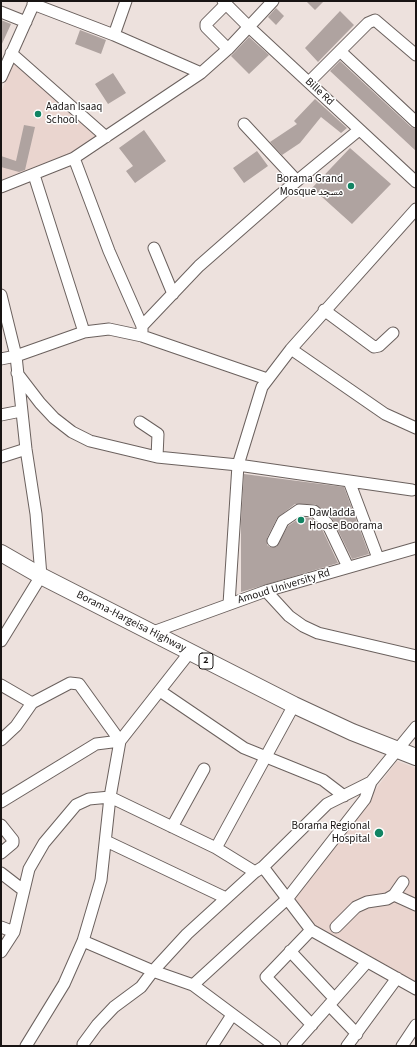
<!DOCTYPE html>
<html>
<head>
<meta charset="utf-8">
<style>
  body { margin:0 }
  #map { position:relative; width:417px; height:1047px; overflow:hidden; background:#ede1dd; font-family:"Source Sans 3",sans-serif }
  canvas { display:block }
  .frame { position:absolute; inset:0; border:2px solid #181413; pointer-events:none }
</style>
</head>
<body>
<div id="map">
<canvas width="417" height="1047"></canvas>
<div class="frame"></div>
</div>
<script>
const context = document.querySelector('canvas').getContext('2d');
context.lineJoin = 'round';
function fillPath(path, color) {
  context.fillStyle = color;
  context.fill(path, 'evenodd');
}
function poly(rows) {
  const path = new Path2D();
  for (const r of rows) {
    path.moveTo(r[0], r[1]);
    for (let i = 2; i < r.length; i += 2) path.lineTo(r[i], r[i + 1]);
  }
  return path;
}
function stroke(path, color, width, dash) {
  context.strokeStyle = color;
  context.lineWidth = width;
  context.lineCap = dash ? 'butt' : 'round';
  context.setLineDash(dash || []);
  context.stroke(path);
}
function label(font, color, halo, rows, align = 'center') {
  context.font = font + ' "Source Sans 3","Noto Naskh Arabic",sans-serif';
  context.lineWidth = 3;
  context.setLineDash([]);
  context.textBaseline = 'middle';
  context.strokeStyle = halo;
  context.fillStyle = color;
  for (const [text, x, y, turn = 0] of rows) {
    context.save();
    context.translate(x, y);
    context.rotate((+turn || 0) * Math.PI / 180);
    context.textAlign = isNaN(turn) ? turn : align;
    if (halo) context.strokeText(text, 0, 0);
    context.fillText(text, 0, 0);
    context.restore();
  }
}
const built = poly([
  [14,62,100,136,72,155,1,182,1,92],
  [397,761,416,768,416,982,321,932,293,898]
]);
const building = poly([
  [306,1,324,1,315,10],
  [276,8,284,16,276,25,268,17],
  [340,11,354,25,318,62,305,48],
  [1,20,11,24,1,46],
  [80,30,106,40,101,54,75,44],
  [249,37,269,55,249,74,231,56],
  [340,61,411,127,416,129,416,151,330,71],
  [113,73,126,93,108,104,95,84],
  [315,99,347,128,341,133,321,117,300,143,282,155,270,142,297,124,294,121],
  [24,125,35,127,25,170,19,172,1,167,1,156,16,161],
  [144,130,166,161,135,183,126,171,133,166,119,148],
  [350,148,391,184,352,224,312,188],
  [257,151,268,166,244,183,233,168],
  [244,474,344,487,369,554,352,559,332,518,315,504,295,504,277,518,267,538,267,545,270,547,276,547,288,526,301,517,311,518,321,527,338,563,241,592,241,521]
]);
const minor = poly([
  [223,1,249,27,416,182],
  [33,4,114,35,201,73],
  [226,4,206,24,206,27,228,49],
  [1,12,26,22],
  [114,35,126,1],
  [340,51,416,122],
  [11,53,106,137],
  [1,77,35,1],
  [309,82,368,23,375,20,416,55],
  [244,124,297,181],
  [74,158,109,251,142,326,142,332],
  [34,175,84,332],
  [1,187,74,158,201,73,228,49,273,1],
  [154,248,173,294],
  [1,295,16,356,26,449,36,514,41,576,1,641],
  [324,310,374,347,379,346,393,333],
  [142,326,199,266,281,194,359,130],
  [291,349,385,414,416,428],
  [1,359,16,356,84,332,109,329,142,336,267,379],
  [17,373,40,403,54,418,72,432,90,441,157,457,238,465,412,490],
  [1,415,21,411],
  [140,422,158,434,157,457],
  [1,457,26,449],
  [349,481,378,558],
  [273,541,283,521,299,510,314,511,327,523,348,567],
  [266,591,289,616,303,626,318,633,416,656],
  [229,604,238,465,262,387,291,349,416,209],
  [153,632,266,591,416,548],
  [1,685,32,703,70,683,79,684,120,741],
  [160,691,244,748,323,780,344,796],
  [1,740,16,726,32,703],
  [1,802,96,744,120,741],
  [1,825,13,840,13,843,1,853],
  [172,827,204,769],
  [106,841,226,898],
  [216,848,294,705],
  [263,867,311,930,416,989],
  [1,873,23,890],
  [403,882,394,895,416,905],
  [1,927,14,932],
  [336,927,356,907,367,902,387,899,394,895],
  [311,930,266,977,312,1025],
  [83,941,153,971,187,934,255,872,263,867,327,804,371,782,416,727],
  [290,951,334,998],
  [1,952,14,932,29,869,44,843,76,805,89,799,110,797,216,848,255,872],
  [193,985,287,899,365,799,371,782],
  [329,1005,357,1034],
  [83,1044,97,1025,114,1007,141,987,153,971,193,985,275,1046],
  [26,1046,64,984,83,941,101,880,110,797,120,741,190,652],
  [212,1046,232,1015],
  [293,1046,367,962],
  [347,1046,397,978],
  [402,1046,416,1025]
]);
const highway = poly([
  [1,553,41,576,294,705,352,732,416,757]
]);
const markers = [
  [38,114,4,"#128463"],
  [351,186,4,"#128463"],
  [301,520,4,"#128463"],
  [379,833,5,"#128463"]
];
const shields = [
  [206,661,14]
];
const shieldNames = [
  ["2",206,661]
];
const streetNames = [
  ["Bille Rd",319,92,43],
  ["Amoud University Rd",284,587,-17],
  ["Borama-Hargeisa Highway",131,622,27]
];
const poiNames = [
  ["Aadan Isaaq",46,108],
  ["School",46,121],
  ["Borama Grand",343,180,"right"],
  ["Mosque مسجد",343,193,"right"],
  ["Dawladda",309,514],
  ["Hoose Boorama",309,527],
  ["Borama Regional",370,827,"right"],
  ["Hospital",370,840,"right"]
];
fillPath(built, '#ead5cf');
fillPath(building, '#afa3a0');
stroke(minor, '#6b615e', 13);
stroke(highway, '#6b615e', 18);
stroke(minor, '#fff', 11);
stroke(highway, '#fff', 16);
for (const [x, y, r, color] of markers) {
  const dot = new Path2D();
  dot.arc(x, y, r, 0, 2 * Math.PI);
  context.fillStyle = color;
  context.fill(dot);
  stroke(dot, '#fff', 1.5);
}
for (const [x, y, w] of shields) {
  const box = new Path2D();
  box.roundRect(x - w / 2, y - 8, w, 16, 3);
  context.fillStyle = '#fff';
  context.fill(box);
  stroke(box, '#181413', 1);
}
label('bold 10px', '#181413', null, shieldNames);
label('11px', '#181413', '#fff', streetNames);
label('11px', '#181413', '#fff', poiNames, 'left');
</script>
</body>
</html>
